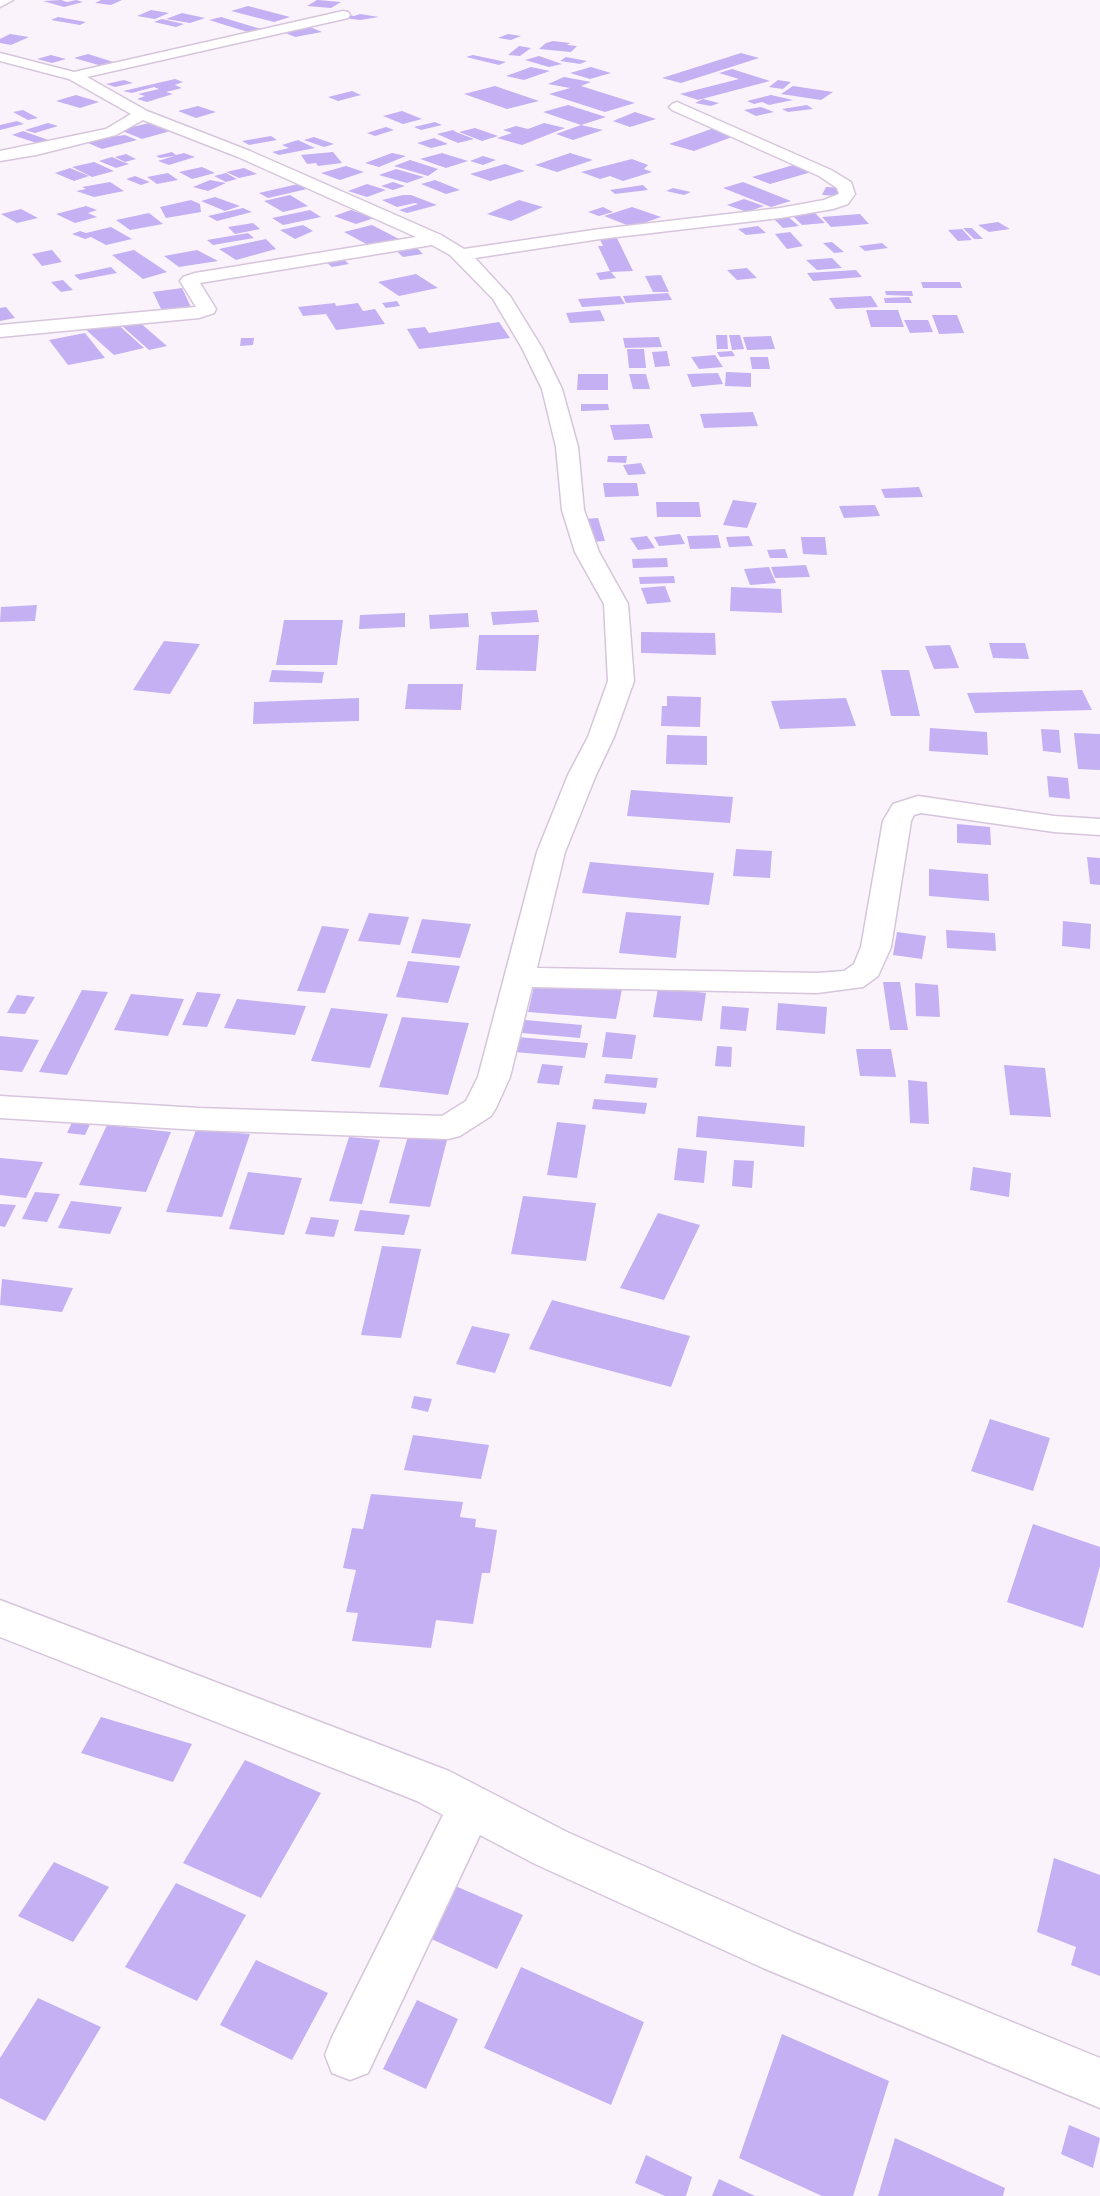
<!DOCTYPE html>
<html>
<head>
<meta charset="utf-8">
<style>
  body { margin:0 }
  canvas { display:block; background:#faf3fc }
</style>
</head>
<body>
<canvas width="1100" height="2196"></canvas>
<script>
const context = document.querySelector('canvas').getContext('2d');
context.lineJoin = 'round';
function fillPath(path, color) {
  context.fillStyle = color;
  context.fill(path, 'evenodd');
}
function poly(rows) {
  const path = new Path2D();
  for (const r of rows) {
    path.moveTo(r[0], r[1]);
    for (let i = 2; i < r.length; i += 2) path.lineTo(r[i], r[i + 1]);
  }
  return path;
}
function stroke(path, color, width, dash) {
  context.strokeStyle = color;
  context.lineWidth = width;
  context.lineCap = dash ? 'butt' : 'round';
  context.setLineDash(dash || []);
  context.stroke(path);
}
const building = poly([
  [61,0,67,2,76,0,83,2,64,7,43,1],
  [101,0,122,0,111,5,95,3],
  [317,0,318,0,341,2,331,8,307,6],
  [248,6,290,17,274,22,231,11],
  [151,10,169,13,155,19,137,16],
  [182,13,205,18,190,23,166,19],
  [339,14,354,16,360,14,379,17,360,20,335,17],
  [58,17,86,22,80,25,51,20],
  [221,17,264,30,251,33,209,20],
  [162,19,184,24,176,27,154,22],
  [310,27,322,32,295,37,283,32],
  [10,34,29,37,11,45,0,43,0,39],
  [508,34,521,36,511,40,498,38],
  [553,41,570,43,567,45,577,46,571,52,539,49,546,43],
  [519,46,531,48,520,56,508,55],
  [741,53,759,58,681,83,662,78],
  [88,54,123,65,109,68,74,58],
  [51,55,66,59,52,63,37,59],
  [473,55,506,62,499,65,466,57],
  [539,56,562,64,549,67,525,60],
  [566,57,587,61,580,64,560,61],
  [531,67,550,71,524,80,506,76],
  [591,67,611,73,590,79,570,73],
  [732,69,770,81,698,100,680,94,739,79,719,73],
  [564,77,591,82,581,86,635,103,605,112,549,94,570,88,548,84],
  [175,79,183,82,169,87,175,85,182,88,166,92,173,94,147,102,137,99,145,96,138,94,159,89,154,87,132,93,123,91],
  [124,80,133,83,115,87,106,84],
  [778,80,791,82,783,89,769,87],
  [495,86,539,101,507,109,464,94],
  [793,86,833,92,821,100,781,94],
  [352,91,361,95,338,101,328,97],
  [76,95,99,102,80,108,56,101],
  [771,95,793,100,769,105,762,102,754,104,747,101],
  [703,99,719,103,711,106,695,103],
  [568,105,606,117,581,125,543,112],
  [807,105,813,109,788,112,782,109],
  [198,106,216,112,196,118,178,111],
  [761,107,774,112,756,116,744,110],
  [23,110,38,118,28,120,13,112],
  [402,111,422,119,403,124,383,116],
  [635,112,656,119,630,127,613,121],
  [17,121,24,124,0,130,0,125],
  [153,122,174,130,142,139,120,130],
  [435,122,442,125,421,130,414,127],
  [48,123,58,126,35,133,25,130],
  [544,123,565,128,522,145,497,138,512,133,503,130,516,126,528,129],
  [581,125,603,130,573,140,556,134],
  [386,127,394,130,375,136,367,133],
  [475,128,498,136,482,141,459,132],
  [714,128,732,137,694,151,669,144],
  [453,130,456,132,474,139,458,143,437,134],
  [23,131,54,142,43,145,12,135],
  [112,134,118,136,125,135,137,140,102,149,88,143,97,140,93,139],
  [271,136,277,140,249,145,242,141],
  [314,137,334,144,324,147,304,140],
  [434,138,448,144,431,148,417,143],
  [298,140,315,148,279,155,272,152,289,148,282,145],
  [172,152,176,155,184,153,195,157,169,165,158,161,174,156,160,158,156,156],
  [333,152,342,163,318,166,316,163,307,164,301,155],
  [392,153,406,156,379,167,365,163],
  [442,153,468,161,446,168,420,159],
  [570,153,593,160,557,172,535,165],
  [126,154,136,159,125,162,115,157],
  [483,156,496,160,483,165,470,161],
  [112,157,121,161,129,164,116,168,99,161],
  [632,159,648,165,644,169,652,172,623,181,610,176,600,179,581,172],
  [410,160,438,169,428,176,394,166],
  [94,162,114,171,92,177,72,167],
  [505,164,525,171,490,181,470,174],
  [797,164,815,171,770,184,752,177],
  [346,166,364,172,340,180,321,173],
  [202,167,215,173,192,179,179,172],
  [70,168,89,176,74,181,55,173],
  [244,168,257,174,239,178,226,172],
  [396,169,424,177,407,183,379,175],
  [168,173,178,180,157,184,147,177],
  [226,173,237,179,226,182,214,176],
  [135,176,150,182,141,185,126,179],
  [210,180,226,183,208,191,193,187],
  [435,180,460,190,446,194,421,184],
  [110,182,124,191,94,197,76,191,86,189,82,187],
  [393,182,405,186,393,190,381,186],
  [743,182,791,201,771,207,723,188],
  [298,184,307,189,268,198,259,193],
  [367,184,386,190,367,197,348,191],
  [643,185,648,190,615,194,610,190],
  [826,187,843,188,838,196,822,195],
  [673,188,691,192,684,195,666,191],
  [290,195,308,206,283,212,264,201],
  [403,195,411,195,437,205,407,213,399,210,418,204,415,203,397,207,382,200],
  [215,197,240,206,225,211,201,201],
  [744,199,764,206,747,212,727,205],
  [191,200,200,204,201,212,166,218,160,207],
  [519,200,543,207,511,221,487,214],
  [86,206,97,210,88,213,97,217,75,223,56,214],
  [603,207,613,212,599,216,588,212],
  [632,207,661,217,632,227,604,216],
  [243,208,252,212,217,221,208,216],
  [21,209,38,218,17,223,1,214],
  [310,210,321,217,283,225,272,218],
  [351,210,374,218,356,224,334,216],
  [813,211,825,223,802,225,791,214],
  [149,213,163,224,130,230,116,220],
  [860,214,869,224,831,227,822,217],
  [786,215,799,226,783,228,771,216],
  [998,222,1010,229,989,232,978,225],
  [253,223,260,229,235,234,228,227],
  [303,225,313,231,295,239,280,230],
  [372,225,399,239,370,246,344,232],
  [758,226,766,233,746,235,738,229],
  [111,227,132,239,106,245,91,237,85,239,72,234,80,231,86,233],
  [963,228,972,228,983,239,974,239],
  [962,229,972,240,958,241,948,230],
  [790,232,803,246,787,249,775,234],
  [248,233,254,238,213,245,207,240],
  [615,234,633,271,611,272,616,278,600,280,596,273,610,271,598,246,603,246,598,235],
  [266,239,276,249,236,260,219,249],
  [832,242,844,252,834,253,823,243],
  [882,243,888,248,865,251,859,246],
  [415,246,423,254,403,257,394,249],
  [52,250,62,262,42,266,32,254],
  [134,250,167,272,143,279,112,255],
  [197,250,218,261,179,267,164,256],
  [338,255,349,264,332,267,321,258],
  [832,258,842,268,817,270,806,260],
  [111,267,117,273,80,280,74,275],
  [747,268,757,278,737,280,727,270],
  [856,270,862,277,813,281,807,273],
  [416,274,438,288,399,296,378,282],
  [661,275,669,292,653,292,645,276],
  [63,280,73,290,61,292,51,282],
  [921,282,960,282,962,288,923,288],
  [182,288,191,307,162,311,153,292],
  [885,291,912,291,913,296,886,295],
  [668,293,672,300,626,303,623,296],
  [620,296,625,304,582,307,578,299],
  [871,296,878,307,836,309,829,298],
  [909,297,912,303,885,303,884,298],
  [397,301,400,306,386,308,382,303],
  [335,303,336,306,358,303,363,311,375,309,385,324,336,330,326,314,303,316,298,307],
  [6,307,15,318,0,321,0,308],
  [600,310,605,321,570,323,566,313],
  [866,310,898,310,904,327,871,327],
  [932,315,957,315,964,333,939,334],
  [904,320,928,320,933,332,910,333],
  [138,321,167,346,149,350,121,325],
  [115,322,144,348,114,355,85,329],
  [499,322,510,338,419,349,407,329,425,327,429,333],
  [85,333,105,358,68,365,49,340],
  [716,335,727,335,728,349,717,349],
  [729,335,740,335,744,349,732,350],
  [771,336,775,349,747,350,743,337],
  [659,337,662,347,625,348,623,338],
  [241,338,254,338,253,345,240,346],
  [627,349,644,349,646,368,629,368],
  [667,351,670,366,655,367,652,352],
  [732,351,735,356,720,357,717,352],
  [715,355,723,367,699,369,691,357],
  [750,357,768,357,770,369,752,369],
  [726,372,751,373,751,387,725,386],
  [718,373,723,384,692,387,687,374],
  [578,374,608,374,608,390,577,390],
  [629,374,646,374,650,389,633,389],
  [581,404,608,404,609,410,581,411],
  [753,412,758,426,704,428,700,414],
  [649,424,653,438,614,440,610,425],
  [608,456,627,456,626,463,607,462],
  [641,463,646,474,628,475,623,465],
  [603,483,637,483,639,496,605,497],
  [919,487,923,497,885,498,881,489],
  [733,500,757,503,747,528,723,525],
  [656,502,699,502,701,517,657,517],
  [875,505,880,516,844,518,839,506],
  [598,518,605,541,590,542,583,519],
  [680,534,685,544,659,546,654,537],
  [718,535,721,548,690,549,687,536],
  [647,536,655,548,638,550,630,538],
  [749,536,753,546,729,547,726,537],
  [801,537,825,537,827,555,803,554],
  [785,549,788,558,770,558,767,550],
  [667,558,668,567,633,568,632,559],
  [806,565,810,577,775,578,771,567],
  [769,567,776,583,750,585,744,569],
  [674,576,675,583,640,584,639,577],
  [665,586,671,602,647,604,641,588],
  [731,587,781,589,782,613,730,611],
  [37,605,35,621,0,622,1,607],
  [537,610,539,622,493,625,491,612],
  [405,613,405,627,359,629,360,615],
  [468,613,469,627,430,629,429,615],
  [284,620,343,620,337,665,276,665],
  [641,632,715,633,716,655,641,653],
  [479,635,539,635,536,671,476,670],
  [164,641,200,644,170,694,133,690],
  [989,643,1025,643,1029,659,993,658],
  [950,645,959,668,934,669,925,646],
  [272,670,324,672,322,683,269,682],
  [881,670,909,670,920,716,891,716],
  [408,684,463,684,461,710,405,709],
  [1082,690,1092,710,975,713,967,693],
  [667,696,701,697,700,727,661,726,662,706,667,706],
  [359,698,359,721,253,724,254,702],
  [846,698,856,726,780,729,771,701],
  [930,728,987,732,988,755,929,751],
  [1041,729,1059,730,1061,753,1043,751],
  [1074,733,1100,734,1100,770,1078,769],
  [667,735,707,736,707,765,666,764],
  [1047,776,1068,778,1070,799,1049,797],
  [631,790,733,797,730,823,627,816],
  [957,824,990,827,991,845,957,843],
  [736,849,772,851,770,878,733,876],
  [1087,857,1100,858,1100,885,1090,884],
  [590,862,714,873,709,905,582,893],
  [929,869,988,874,989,901,929,896],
  [626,912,681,916,676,958,619,953],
  [369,913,409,917,400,945,358,941],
  [422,919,471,924,460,958,411,953],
  [1063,921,1091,924,1090,949,1062,946],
  [322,926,349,929,325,993,297,991],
  [946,930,995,933,996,951,947,948],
  [897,932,926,936,922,959,893,955],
  [408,961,460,966,448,1003,396,997],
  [535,982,622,989,616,1019,528,1012],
  [883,982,900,982,908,1030,890,1030],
  [915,983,938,985,940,1017,916,1016],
  [658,988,706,993,702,1021,653,1017],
  [82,990,108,992,67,1075,39,1072],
  [197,992,221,994,207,1027,182,1025],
  [131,994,184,999,168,1036,114,1030],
  [17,995,35,997,25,1014,7,1013],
  [237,999,306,1006,295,1035,224,1028],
  [778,1003,827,1007,825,1034,776,1030],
  [722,1006,749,1008,746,1031,720,1029],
  [331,1008,388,1014,370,1068,311,1061],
  [402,1017,469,1023,448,1095,379,1087],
  [525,1020,582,1025,580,1038,522,1033],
  [606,1032,636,1035,632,1059,602,1057],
  [0,1036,39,1040,22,1072,0,1070],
  [517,1037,588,1043,585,1058,514,1052],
  [717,1046,732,1047,731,1067,715,1066],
  [856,1049,891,1049,896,1077,860,1076],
  [542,1064,563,1066,559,1085,537,1083],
  [1004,1065,1045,1068,1051,1117,1010,1115],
  [606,1074,658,1078,656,1088,604,1083],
  [908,1080,927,1082,929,1124,910,1123],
  [594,1099,647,1103,645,1114,592,1109],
  [75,1116,93,1118,85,1135,67,1133],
  [698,1116,805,1126,804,1147,696,1137],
  [557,1122,586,1125,577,1178,547,1175],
  [107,1125,171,1132,146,1192,79,1185],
  [196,1130,250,1134,222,1217,166,1212],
  [408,1136,447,1140,430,1207,389,1203],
  [349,1137,380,1140,362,1204,329,1201],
  [678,1148,707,1151,704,1183,674,1180],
  [0,1158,43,1162,26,1198,0,1195],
  [734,1160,754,1161,752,1188,732,1186],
  [973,1167,1011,1173,1009,1197,970,1190],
  [248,1172,302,1178,284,1235,229,1229],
  [35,1192,60,1194,47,1222,22,1219],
  [523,1196,596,1203,586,1261,511,1254],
  [71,1201,122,1207,110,1234,58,1228],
  [0,1204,16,1205,5,1227,0,1226],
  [360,1210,410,1215,404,1235,354,1231],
  [658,1213,700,1225,664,1300,620,1288],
  [311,1217,339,1220,334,1237,305,1234],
  [382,1246,421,1249,401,1338,361,1335],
  [2,1279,73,1288,62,1312,0,1305],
  [552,1300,690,1336,671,1387,529,1349],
  [472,1326,510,1334,495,1373,456,1364],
  [414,1396,432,1399,428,1412,411,1408],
  [990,1419,1050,1438,1033,1491,971,1471],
  [413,1435,489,1445,481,1479,404,1470],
  [371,1494,463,1502,460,1517,476,1519,475,1527,497,1530,490,1573,482,1573,473,1624,436,1620,431,1648,352,1641,358,1613,346,1612,356,1570,343,1568,352,1528,363,1529],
  [1033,1524,1100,1547,1100,1566,1083,1628,1007,1602],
  [101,1717,192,1744,173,1782,81,1753],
  [245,1760,321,1793,261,1898,183,1863],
  [1054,1858,1100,1875,1100,1976,1071,1965,1076,1947,1037,1932],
  [54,1862,109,1887,73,1942,18,1916],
  [176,1883,246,1915,197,2001,125,1967],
  [453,1885,523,1915,497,1969,427,1937],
  [256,1960,328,1993,292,2060,220,2025],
  [521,1967,644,2022,611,2105,484,2048],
  [38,1998,101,2027,45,2121,0,2098,0,2058],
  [417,2000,458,2019,426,2089,383,2069],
  [782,2034,889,2081,853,2196,822,2196,739,2158],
  [1069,2125,1100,2138,1093,2168,1061,2154],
  [895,2138,1005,2188,1003,2196,878,2196],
  [646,2155,692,2177,686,2196,665,2196,635,2183],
  [719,2179,755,2196,712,2196]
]);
const minor = poly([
  [0,0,13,0,0,7,0,0],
  [343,11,348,12,350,15,348,18,87,77,147,111,250,151,441,235,464,249,600,229,780,208,824,200,839,194,837,188,819,176,672,110,669,107,672,104,677,102,831,170,851,182,855,194,848,204,833,209,780,218,600,239,475,258,510,296,542,348,562,389,578,447,584,510,599,552,628,604,634,681,614,737,596,775,565,852,537,968,817,973,844,971,854,964,861,947,883,821,893,804,918,796,1054,816,1100,819,1100,835,1054,832,921,813,914,815,911,821,891,947,878,976,863,987,817,993,532,987,510,1077,496,1108,491,1116,460,1136,448,1139,199,1130,0,1118,0,1096,199,1108,442,1116,466,1101,478,1077,537,852,568,775,588,737,608,681,604,604,575,552,562,510,556,447,542,389,522,348,493,299,450,255,432,245,200,283,216,309,214,313,199,318,0,337,0,325,196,307,180,281,183,277,195,273,416,237,238,157,143,120,116,135,36,155,0,161,0,151,106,129,131,114,69,79,0,61,0,53,74,72,343,11],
  [0,1600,449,1771,567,1832,797,1934,1100,2058,1100,2108,763,1968,535,1864,480,1835,368,2073,350,2080,332,2073,325,2055,332,2037,443,1815,417,1801,0,1637,0,1600]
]);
fillPath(building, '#c3b1f3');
stroke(minor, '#d7c5dc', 3);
fillPath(minor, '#fff');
</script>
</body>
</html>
